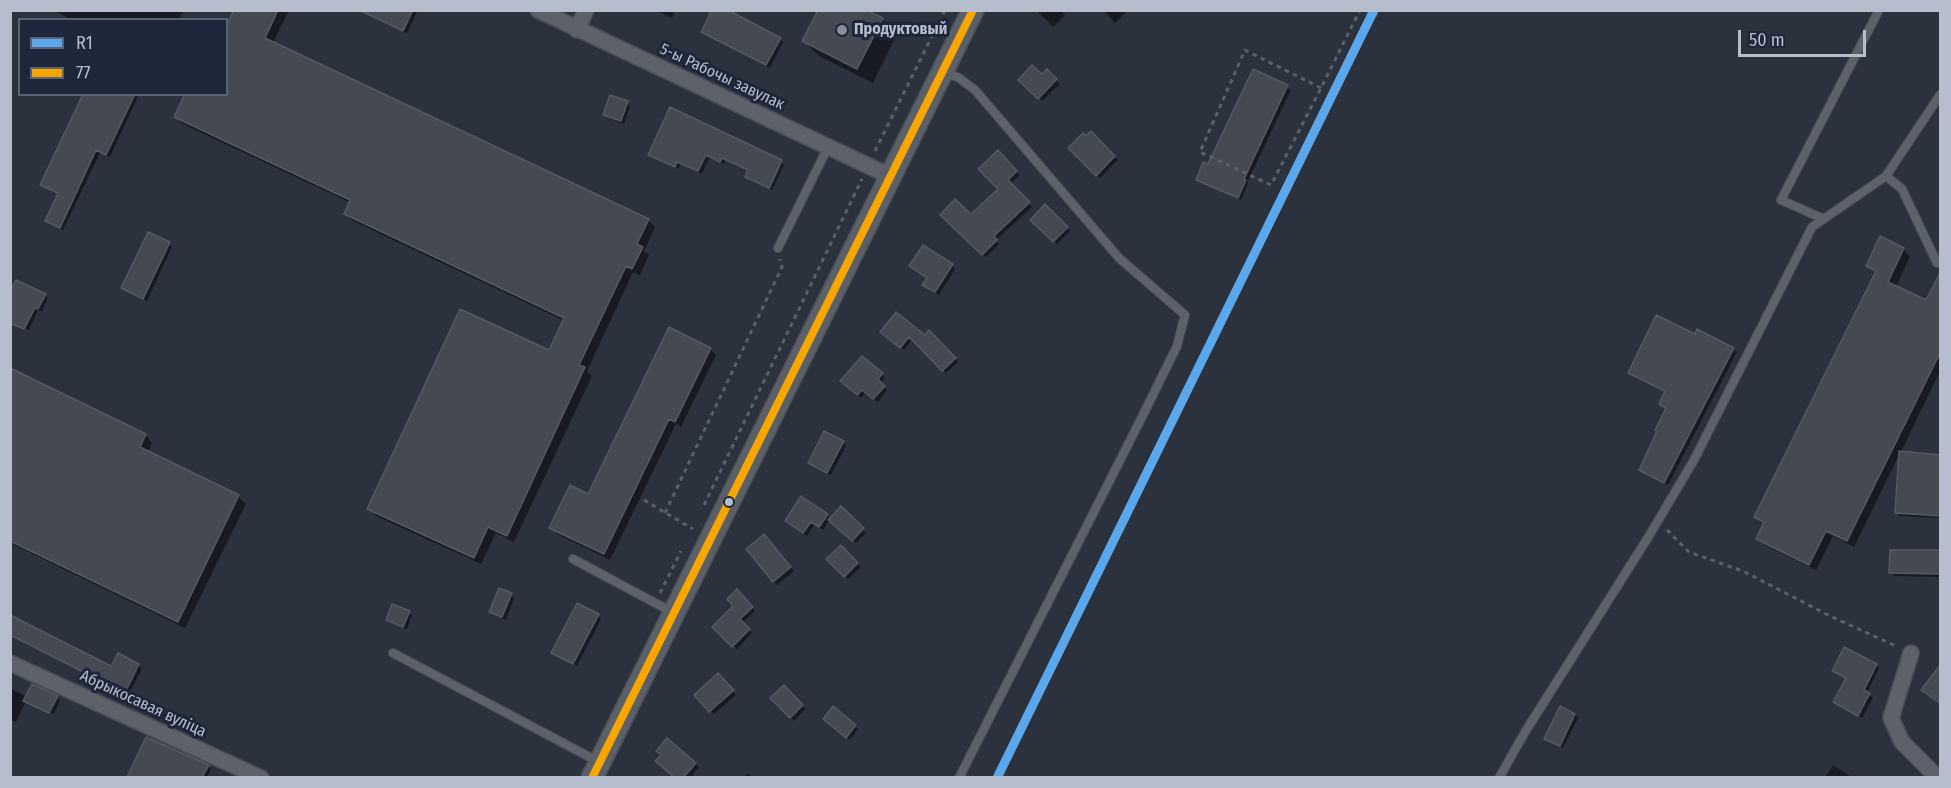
<!DOCTYPE html>
<html>
<head>
<meta charset="utf-8">
<style>
  body { margin:0 }
  #map { position:relative; width:1951px; height:788px; overflow:hidden; background:#2c323d; font-family:"Fira Sans Condensed",sans-serif }
  canvas { display:block }
  .frame { position:absolute; inset:0; border:12px solid #b6bece; pointer-events:none }
  .legend { position:absolute; left:18px; top:18px; width:210px; height:78px; box-sizing:border-box; background:#1d2739; border:2px solid #5a6375; margin:0; padding:8px 10px; list-style:none; font-size:18px; color:#b6bece }
  .legend li { display:flex; align-items:center; gap:12px; height:30px }
  .legend b { width:30px; border:2px solid #5a6375 }
  .scale { position:absolute; left:1738px; top:30px; width:128px; height:27px; box-sizing:border-box; border:3px solid #b6bece; border-top:0; padding-left:8px; font-size:18px; line-height:21px; white-space:nowrap; color:#b6bece; -webkit-text-stroke:4px #1d2739; paint-order:stroke }
</style>
</head>
<body>
<div id="map">
<canvas width="1951" height="788"></canvas>
<div class="frame"></div>
<ul class="legend">
<li><b style="height:8px;background:#5aa8eb"></b>R1</li>
<li><b style="height:8px;background:#f7a600"></b>77</li>
</ul>
<div class="scale">50 m</div>
</div>
<script>
const context = document.querySelector('canvas').getContext('2d');
context.lineJoin = 'round';
function fillPath(path, color) {
  context.fillStyle = color;
  context.fill(path, 'evenodd');
}
function poly(rows) {
  const path = new Path2D();
  for (const r of rows) {
    path.moveTo(r[0], r[1]);
    for (let i = 2; i < r.length; i += 2) path.lineTo(r[i], r[i + 1]);
  }
  return path;
}
function stroke(path, color, width, dash) {
  context.strokeStyle = color;
  context.lineWidth = width;
  context.lineCap = dash ? 'butt' : 'round';
  context.setLineDash(dash || []);
  context.stroke(path);
}
function label(font, color, halo, rows, align = 'center') {
  context.font = font + ' "Fira Sans Condensed",sans-serif';
  context.lineWidth = 6;
  context.setLineDash([]);
  context.textBaseline = 'middle';
  context.strokeStyle = halo;
  context.fillStyle = color;
  for (const [text, x, y, turn = 0] of rows) {
    context.save();
    context.translate(x, y);
    context.rotate((+turn || 0) * Math.PI / 180);
    context.textAlign = isNaN(turn) ? turn : align;
    if (halo) context.strokeText(text, 0, 0);
    context.fillText(text, 0, 0);
    context.restore();
  }
}
const shadow = poly([
  [52,10,183,10,179,20,73,20],
  [236,10,289,10,273,43,648,220,655,227,644,251,649,255,640,275,633,272,587,371,592,376,514,542,496,533,481,564,376,516,369,508,549,352,565,321,353,221,346,214,351,203,183,124,176,117,226,94,226,21,230,23],
  [380,10,418,10,407,33,380,21,377,18],
  [656,10,675,10,672,18],
  [819,10,877,10,874,16,882,19,897,34,873,83,819,56,804,41],
  [1036,10,1060,10,1065,15,1053,27],
  [1103,10,1128,10,1115,23],
  [703,32,780,39,783,42,770,68],
  [1047,71,1060,84,1042,101,1020,80,1042,76],
  [1253,71,1291,90,1247,183,1248,184,1241,200,1201,183,1197,180,1209,166],
  [85,94,139,94,110,157,100,153,63,230,47,220,59,194,42,184],
  [627,103,630,106,624,124,608,118,605,115],
  [671,110,780,161,767,188,750,180,747,176,749,171,725,160,724,164,709,158,702,174,681,164,678,169,653,158,650,155],
  [1091,133,1118,160,1100,178,1070,148],
  [998,152,1020,175,1010,184,1032,207,996,240,999,244,986,257,942,215,971,216,1000,189],
  [782,163,784,165,772,190,770,189],
  [1045,206,1070,231,1057,244,1032,220],
  [169,243,172,247,147,301,126,291,123,288],
  [1903,249,1910,256,1896,287,1927,302,1940,282,1940,371,1901,452,1940,456,1940,518,1900,516,1897,512,1900,453,1854,547,1833,536,1816,570,1765,545,1758,538,1765,524,1756,517,1876,273,1868,266],
  [952,265,955,269,939,295,928,288,928,279,911,266],
  [45,295,48,298,42,312,38,310,29,330,10,321],
  [929,332,958,362,946,373,913,339,904,350,885,335,925,337],
  [1695,335,1733,349,1737,352,1668,485,1640,470,1667,409,1661,404,1667,392,1629,372],
  [710,349,716,355,681,427,676,424,610,560,557,534,551,528,588,496],
  [10,370,145,435,152,443,148,452,238,496,246,504,185,628,10,543],
  [882,375,885,378,880,384,887,390,878,402,866,392,861,398,845,384],
  [843,442,846,446,831,475,810,463],
  [841,508,866,533,856,543,830,519,823,530,815,524,807,536,787,521,827,515,831,519],
  [767,539,794,571,777,585,748,549],
  [841,547,861,567,848,579,828,559],
  [1940,552,1940,577,1894,576,1891,573],
  [737,591,755,611,742,623,752,633,737,649,715,627,735,606],
  [511,595,514,598,506,620,491,611],
  [409,612,412,615,407,629,388,620],
  [10,616,112,668,118,655,138,665,142,669,128,695,10,636],
  [598,616,601,619,577,666,553,652],
  [1876,665,1879,668,1867,693,1873,698,1862,718,1834,702,1847,679,1834,671],
  [718,675,736,695,714,714,696,695],
  [783,687,805,709,794,721,772,698],
  [10,688,27,697,57,697,60,700,54,714,26,701,16,722,10,719],
  [1575,715,1578,718,1563,748,1546,738],
  [828,722,855,726,858,729,850,740],
  [147,739,208,766,211,769,207,778,128,778],
  [667,740,699,767,690,778,676,778,657,761,663,755],
  [1833,765,1853,778,1825,778],
  [748,773,753,778,743,778]
]);
const building = poly([
  [234,10,278,10,265,38,649,219,637,244,643,247,632,269,626,266,579,365,585,367,507,536,488,527,474,558,367,509,460,309,549,350,564,318,344,214,350,200,174,117,185,94,226,94,226,26,234,10],
  [359,10,413,10,403,31,359,10],
  [712,10,728,10,781,38,766,65,701,32,712,10],
  [818,10,867,10,883,18,857,69,802,41,818,10],
  [1032,65,1042,74,1047,69,1057,79,1038,99,1018,80,1032,65],
  [1253,69,1288,85,1244,179,1246,180,1238,198,1196,180,1203,162,1208,164,1253,69],
  [83,94,135,94,106,155,96,150,60,228,45,221,58,193,40,185,83,94],
  [610,95,628,101,621,121,603,115,610,95],
  [670,107,782,160,769,188,745,177,748,170,722,158,720,162,706,155,698,171,677,162,675,167,648,155,670,107],
  [1091,131,1115,156,1096,176,1068,148,1083,133,1086,136,1091,131],
  [998,150,1017,171,1008,180,1030,202,994,236,997,240,982,255,940,215,955,199,971,214,998,189,978,169,998,150],
  [1045,204,1068,227,1053,242,1030,220,1045,204],
  [148,232,170,242,143,299,121,288,148,232],
  [1880,236,1904,248,1888,282,1926,300,1941,271,1941,351,1847,541,1826,531,1809,565,1756,539,1764,522,1754,517,1876,271,1866,266,1880,236],
  [923,245,953,264,935,292,922,285,927,278,909,266,923,245],
  [16,280,46,294,38,309,35,308,24,329,10,323,10,291,16,280],
  [896,312,925,335,929,330,956,358,942,371,909,337,900,348,880,332,896,312],
  [1656,315,1695,334,1697,329,1734,348,1664,483,1639,470,1657,431,1655,430,1666,408,1659,404,1665,391,1628,373,1656,315],
  [669,327,711,348,675,422,669,419,604,554,549,528,570,485,588,494,669,327],
  [862,356,883,373,878,379,885,386,873,399,862,390,857,395,840,381,862,356],
  [10,368,146,434,140,447,239,495,178,622,10,541,10,368],
  [824,431,844,441,827,473,808,463,824,431],
  [1899,451,1941,455,1941,516,1895,513,1899,451],
  [801,496,828,514,819,527,811,522,803,533,785,521,801,496],
  [841,506,864,528,852,541,828,520,841,506],
  [764,534,791,567,773,582,746,549,764,534],
  [841,545,858,563,844,577,826,559,841,545],
  [1890,550,1941,550,1941,574,1889,573,1890,550],
  [499,588,512,593,502,617,489,612,499,588],
  [737,589,753,607,740,619,750,629,732,647,712,627,733,606,727,599,737,589],
  [577,603,599,614,573,664,551,653,577,603],
  [392,604,410,611,403,627,386,620,392,604],
  [10,615,111,666,118,653,139,664,125,693,10,635,10,615],
  [1844,647,1877,664,1864,690,1870,693,1858,716,1833,702,1846,678,1832,671,1844,647],
  [1941,664,1941,704,1921,690,1941,664],
  [718,673,734,690,709,712,694,695,718,673],
  [32,684,58,696,49,713,23,701,32,684],
  [784,685,803,705,790,718,770,698,784,685],
  [833,706,856,725,846,738,823,719,833,706],
  [1560,706,1575,714,1560,746,1544,739,1560,706],
  [146,737,209,765,202,777,127,777,146,737],
  [667,738,696,763,684,777,674,777,655,761,661,755,656,751,667,738]
]);
const path = poly([
  [1365,10,1381,17],
  [1321,88,1245,50,1200,152,1271,185,1321,88,1360,10],
  [875,151,945,10],
  [644,500,693,529],
  [704,505,862,179],
  [665,513,782,267,780,259],
  [1667,530,1689,552,1745,572,1830,616,1898,647],
  [660,593,681,551]
]);
const service = poly([
  [945,72,959,78,975,90,1119,258,1185,315,1177,346,1143,415,959,778],
  [1886,176,1902,189,1937,263],
  [1824,219,1781,200,1879,10],
  [778,248,828,147],
  [573,559,672,612],
  [393,653,599,762],
  [1499,778,1525,732,1649,536,1694,460,1812,227,1886,176,1940,95]
]);
const minor = poly([
  [538,10,890,176],
  [577,30,586,10],
  [1911,653,1891,718,1902,742,1938,778],
  [10,663,261,778]
]);
const secondary = poly([
  [592,778,973,10]
]);
const bus1 = poly([
  [592,778,973,10]
]);
const rail1 = poly([
  [997,778,1374,10]
]);
const markers = [
  [842,30,6,"#868d9b"],
  [729,502,5,"#b6bece"]
];
const poiNames = [
  ["Продуктовый",854,30]
];
const streetNames = [
  ["5-ы Рабочы завулак",722,77,25],
  ["Абрыкосавая вуліца",143,704,25]
];
fillPath(shadow, '#0007');
fillPath(building, '#444952');
stroke(building, '#545a64', 1.5);
stroke(service, '#484d56', 10);
stroke(minor, '#484d56', 18);
stroke(secondary, '#484d56', 24);
stroke(path, '#596068', 3, [4.5, 4.5]);
stroke(service, '#5d616a', 8);
stroke(minor, '#5d616a', 15);
stroke(secondary, '#5b6068', 21);
stroke(bus1, '#f7a600', 8);
stroke(rail1, '#5aa8eb', 9);
for (const [x, y, r, color] of markers) {
  const dot = new Path2D();
  dot.arc(x, y, r, 0, 2 * Math.PI);
  context.fillStyle = color;
  context.fill(dot);
  stroke(dot, '#1d2739', 2);
}
label('bold 16px', '#b6bece', '#1d2739', poiNames, 'left');
label('16px', '#b6bece', '#1d2739', streetNames);
</script>
</body>
</html>
